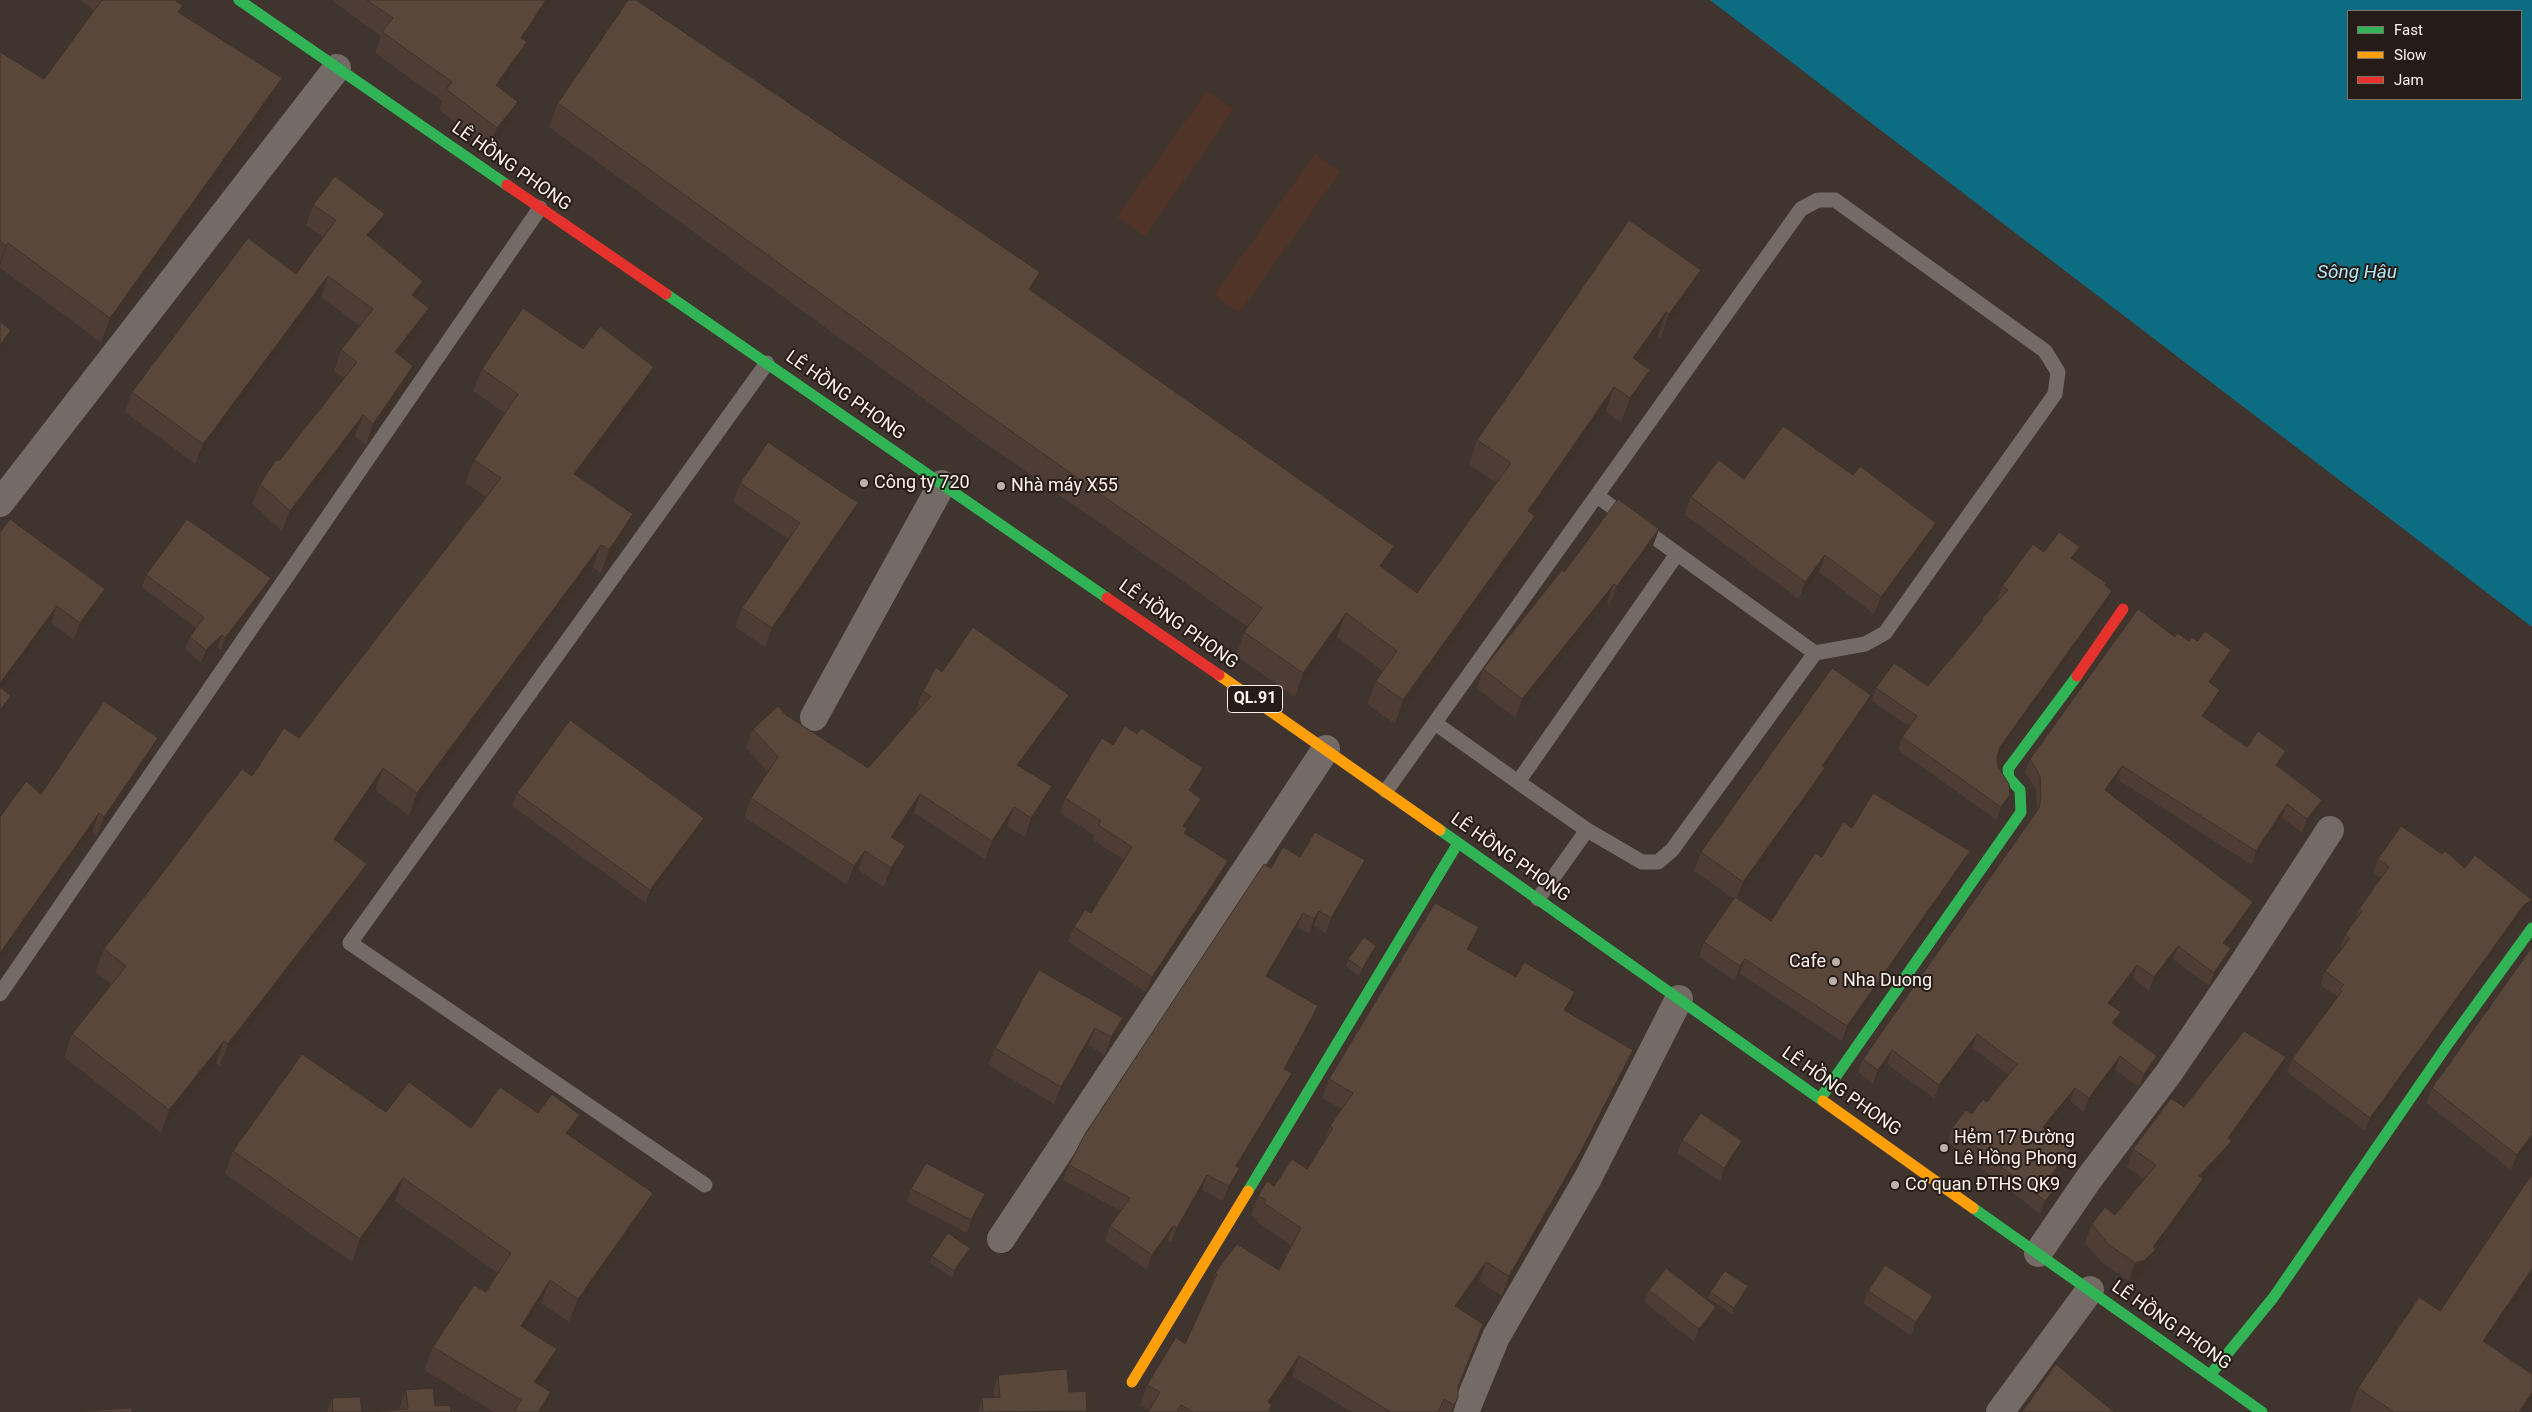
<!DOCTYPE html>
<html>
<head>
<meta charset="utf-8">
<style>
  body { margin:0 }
  #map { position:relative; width:2532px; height:1412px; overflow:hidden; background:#40342e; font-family:Roboto,sans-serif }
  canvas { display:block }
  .legend { position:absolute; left:2347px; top:10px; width:175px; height:90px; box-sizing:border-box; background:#261c17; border:1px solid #7c726c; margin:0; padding:6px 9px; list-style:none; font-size:15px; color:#fef2ec }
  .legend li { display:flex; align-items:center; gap:10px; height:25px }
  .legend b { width:25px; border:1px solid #7c726c }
</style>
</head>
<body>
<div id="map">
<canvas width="2532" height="1412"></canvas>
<ul class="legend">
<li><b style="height:6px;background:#30b455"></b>Fast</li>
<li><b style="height:6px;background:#ff9f0a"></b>Slow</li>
<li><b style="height:6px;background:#e5322d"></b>Jam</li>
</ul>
</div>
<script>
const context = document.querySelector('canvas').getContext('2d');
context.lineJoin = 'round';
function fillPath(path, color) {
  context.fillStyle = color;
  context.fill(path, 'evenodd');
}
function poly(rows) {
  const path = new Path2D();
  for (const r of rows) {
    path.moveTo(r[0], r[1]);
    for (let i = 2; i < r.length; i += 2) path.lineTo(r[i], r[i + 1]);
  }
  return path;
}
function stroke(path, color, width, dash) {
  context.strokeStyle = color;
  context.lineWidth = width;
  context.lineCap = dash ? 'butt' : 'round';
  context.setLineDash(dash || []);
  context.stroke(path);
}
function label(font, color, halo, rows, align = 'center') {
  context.font = font + ' Roboto,sans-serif';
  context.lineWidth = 4;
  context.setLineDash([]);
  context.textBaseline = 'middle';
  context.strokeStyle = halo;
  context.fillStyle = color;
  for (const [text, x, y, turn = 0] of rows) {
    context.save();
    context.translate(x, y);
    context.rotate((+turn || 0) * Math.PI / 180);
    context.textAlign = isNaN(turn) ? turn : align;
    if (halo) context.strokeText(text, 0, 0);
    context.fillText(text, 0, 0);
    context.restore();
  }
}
const built = poly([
  [1207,91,1234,109,1145,236,1117,217],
  [1315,154,1340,172,1239,313,1214,295]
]);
const water = poly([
  [1710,0,2532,0,2532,627],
  [2348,11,2521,11,2521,99,2348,99]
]);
const lane = poly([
  [1597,496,1815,653],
  [1435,723,1518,782],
  [1386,791,1801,209,1818,200,1835,200,2045,351,2058,372,2055,394,1885,633,1865,644,1815,653,1672,850,1658,862,1642,862,1587,830,1538,899],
  [1587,830,1518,782,1677,554],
  [0,994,540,208],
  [705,1185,350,943,767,363]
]);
const street = poly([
  [0,503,337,68],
  [814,717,942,484],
  [1001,1239,1326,749],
  [2038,1253,2088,1180,2168,1074,2239,970,2330,830],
  [1465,1412,1496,1337,1588,1178,1679,999],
  [2000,1412,2090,1290]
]);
const fast = poly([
  [239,0,507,185],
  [666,294,1107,598],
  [1440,830,1823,1101],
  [1820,1099,2021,812,2020,790,2009,778,2008,769,2077,676],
  [1248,1191,1458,843],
  [1973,1208,2262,1412],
  [2210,1375,2273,1298,2450,1041,2532,928]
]);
const slow = poly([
  [1219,675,1440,830],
  [1823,1101,1973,1208],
  [1132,1382,1248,1191]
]);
const jam = poly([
  [507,185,666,294],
  [1107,598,1219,675],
  [2077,676,2123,609]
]);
const wall = poly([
  [80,0,175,0,180,14,282,78,274,103,101,342,0,268,0,52,44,79,94,11],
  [331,0,552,0,525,41,527,42,519,62,501,88,518,102,511,122,489,148,439,110,442,101,375,53,381,36],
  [558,103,1040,272,1033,292,1394,546,1385,570,1417,593,1496,483,1469,464,1477,440,1701,270,1692,294,1661,338,1658,336,1639,362,1650,370,1641,394,1621,422,1606,411,1534,514,1535,516,1527,540,1395,724,1367,704,1376,681,1383,671,1337,637,1295,697,1236,656,1244,632,1248,627,968,431,549,127],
  [313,205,378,235,373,240,417,298,429,308,422,328,400,356,406,387,366,445,355,436,282,531,252,504,260,484,279,461,344,378,334,371,341,350,360,326,321,297,195,464,125,412,132,392,296,274,324,237,306,225],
  [583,349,646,390,580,478,633,514,625,537,601,573,593,567,409,816,375,790,339,843,367,864,359,887,220,1066,216,1063,161,1133,64,1057,72,1034,112,984,95,972,104,949,252,776,299,738,487,497,465,483,474,460,505,413,473,391,482,369],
  [1744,479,1930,540,1874,614,1819,572,1799,599,1684,514,1691,497],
  [740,483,851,522,765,647,735,627,742,608,789,539,733,502],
  [1659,529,1652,548,1610,605,1607,603,1515,718,1476,688,1483,669,1564,572],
  [0,532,105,589,99,606,74,640,51,623,2,689,11,696,5,712,0,719],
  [2080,547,2075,560,2105,586,2108,604,1997,757,2005,807,1997,820,1898,750,1902,737,1910,727,1872,701,1876,688,1928,686,1980,624,1982,618,1999,600,1997,599,2002,586,2044,552],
  [146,575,266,590,221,650,217,647,201,663,185,649,190,637,196,628,142,587],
  [2175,637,2189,641,2198,641,2231,650,2227,663,2212,684,2215,703,2205,718,2247,747,2281,764,2279,767,2317,813,2302,833,2282,817,2252,865,2117,779,2108,792,2248,915,2226,945,2231,948,2226,962,2209,986,2173,959,2149,991,2133,978,2112,1006,2116,1026,2157,1056,2152,1070,2139,1087,2115,1070,2084,1112,2070,1101,2047,1130,2066,1162,2054,1177,2061,1182,2056,1196,2040,1214,1948,1142,1952,1128,1972,1114,1987,1102,2009,1075,1972,1048,1934,1098,1887,1064,1873,1083,1858,1072,1863,1059,2037,811,2036,789,2025,772,2030,759],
  [942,672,1069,695,1062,714,1022,768,1045,805,1025,837,1007,826,985,859,914,813,895,840,905,846,898,865,884,887,858,870,847,885,744,817,751,798,768,772,746,748,753,729,786,715,868,768,918,711,916,710,923,691],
  [1864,713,1822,776,1818,787,1738,898,1771,921,1822,857,1852,828,1970,851,1964,866,1842,1041,1740,974,1735,981,1699,957,1704,942,1734,899,1694,871,1701,852],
  [158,738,152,757,97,836,92,832,0,962,0,817,41,794],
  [1198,783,1192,792,1201,799,1196,813,1186,828,1187,829,1185,834,1228,861,1223,876,1146,992,1068,942,1074,927,1091,913,1124,860,1093,840,1094,835,1060,813,1065,798],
  [517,793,699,830,646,903,512,806],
  [2442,854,2465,868,2527,913,2519,919,2365,1131,2287,1072,2292,1059,2338,997,2320,985,2325,971,2342,949,2340,948,2345,935,2354,922,2359,909,2381,878,2373,873,2378,859],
  [1300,857,1359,875,1326,933,1314,926,1309,934,1297,927,1268,977,1313,1020,1286,1070,1287,1088,1238,1168,1234,1183,1223,1201,1202,1190,1171,1243,1168,1240,1147,1270,1105,1241,1110,1226,1121,1211,1063,1180,1069,1165,1271,868],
  [1479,927,1472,946,1469,951,1567,1012,1626,1070,1574,1171,1502,1296,1479,1281,1460,1309,1483,1324,1476,1344,1458,1389,1453,1412,1352,1412,1292,1376,1272,1405,1270,1412,1148,1412,1149,1410,1140,1405,1147,1385,1185,1344,1208,1293,1215,1273,1279,1270,1292,1246,1256,1222,1258,1219,1251,1215,1258,1196,1274,1186,1307,1169,1325,1140,1330,1126,1342,1109,1322,1098,1329,1079],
  [2532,947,2532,1143,2511,1170,2426,1103,2432,1088],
  [1374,952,1359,976,1346,966,1348,959],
  [1123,1018,1117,1036,1105,1055,1088,1045,1054,1104,988,1065,995,1048],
  [2280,1076,2232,1142,2226,1159,2200,1187,2196,1197,2153,1256,2149,1267,2139,1278,2129,1281,2101,1262,2085,1243,2092,1224,2115,1215,2144,1180,2127,1167,2133,1149,2184,1107],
  [386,1112,471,1128,538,1113,580,1115,572,1137,644,1216,569,1322,541,1303,525,1329,548,1372,539,1385,543,1412,494,1412,424,1370,433,1347,486,1292,498,1273,395,1201,352,1262,225,1174,233,1151],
  [1682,1140,1738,1153,1720,1181,1678,1153],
  [2532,1174,2532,1280,2488,1345,2532,1405,2527,1412,2350,1412,2358,1388,2440,1311],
  [911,1189,985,1194,980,1207,967,1233,907,1202],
  [970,1248,968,1255,952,1278,930,1263,932,1256],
  [1748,1286,1746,1293,1732,1314,1708,1298,1710,1292],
  [1649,1290,1716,1307,1711,1320,1694,1342,1644,1302],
  [1868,1291,1928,1309,1911,1335,1863,1303],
  [998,1375,1069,1392,1087,1412,978,1412,982,1398,994,1397,994,1388],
  [406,1390,435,1406,451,1412,327,1412,332,1398,362,1412,399,1409]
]);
const shadedWall = poly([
  [546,0,552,0,514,59,521,38],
  [527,42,519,62,489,105,496,85],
  [282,78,274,103,101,342,110,318],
  [518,102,511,122,489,148,497,128],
  [385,214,378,235,359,256,367,235],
  [8,243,0,265,0,262,6,246],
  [1701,270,1692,294,1661,338,1669,314],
  [1040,272,1032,295,1029,289],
  [328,276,321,297,195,464,203,444],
  [423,281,415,302,412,295],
  [429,308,422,328,387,372,395,352],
  [1666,312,1658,336,1624,382,1633,358],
  [11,330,5,347,0,354,0,345],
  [413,366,406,387,366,445,373,424],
  [654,367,646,390,566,497,574,474],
  [1650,370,1641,394,1621,422,1630,398],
  [1614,387,1606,411,1520,535,1528,511],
  [363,415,355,436,282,531,290,511],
  [858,503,851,522,765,647,772,628],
  [633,514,625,537,601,573,609,550],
  [1535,516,1527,540,1395,724,1403,700],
  [1936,523,1930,540,1874,614,1881,597],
  [1659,529,1652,548,1610,605,1617,586],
  [601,545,593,567,409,816,417,793],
  [1394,546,1385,570,1380,566],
  [2080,547,2075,559,2067,571,2071,558],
  [1825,555,1819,572,1799,599,1805,582],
  [271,578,266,590,221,650,225,638],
  [1614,584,1607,603,1515,718,1522,699],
  [105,589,99,606,74,640,80,623],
  [2112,591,2108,604,1995,760,2000,747],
  [57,606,51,623,0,692,0,683],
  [1346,613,1337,637,1295,697,1303,673],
  [222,635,217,647,201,663,206,650],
  [2231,650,2227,663,2204,695,2209,682],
  [2220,690,2215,703,2197,729,2202,716],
  [1069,695,1062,714,1010,784,1017,765],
  [1871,695,1864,713,1822,776,1818,787,1736,901,1743,882],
  [11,696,5,712,0,719,0,710],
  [158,738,152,757,97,836,104,817],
  [2286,751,2281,764,2271,779,2276,765],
  [2122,766,2117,779,2100,803,2105,790],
  [383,768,375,790,326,862,334,839],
  [1203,768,1198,783,1183,805,1189,790],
  [1052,786,1045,805,1025,837,1031,818],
  [920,794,914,813,885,856,891,837],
  [2010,795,2005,807,1997,820,2001,807],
  [1201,799,1196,813,1178,841,1183,826],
  [2322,800,2317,813,2302,833,2307,819],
  [2287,804,2282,817,2252,865,2256,851],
  [1014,807,1007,826,985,859,992,841],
  [99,813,92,832,0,962,0,953],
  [704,818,699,830,646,903,650,890],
  [905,846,898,865,884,887,891,868],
  [865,851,858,870,847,885,854,866],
  [1970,851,1964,866,1842,1041,1847,1026],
  [1365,860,1359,875,1326,933,1331,918],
  [1228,861,1223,876,1146,992,1152,977],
  [367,864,359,887,220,1066,228,1044],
  [2532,900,2527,913,2519,919,2365,1131,2370,1118,2524,905],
  [2253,902,2248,915,2218,956,2223,943],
  [1319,911,1314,926,1309,934,1314,919],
  [1303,913,1297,927,1261,990,1266,976],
  [1479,927,1472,946,1459,968,1467,949],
  [1376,946,1374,952,1359,976,1362,969],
  [2178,946,2173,959,2149,991,2154,977],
  [2231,948,2226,962,2209,986,2214,973],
  [1745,959,1740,974,1735,981,1740,966],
  [2137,965,2133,978,2103,1016,2108,1003],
  [1575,992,1568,1011,1557,1030,1564,1010],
  [1318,1006,1313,1020,1279,1083,1284,1069],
  [2121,1012,2116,1026,2107,1037,2112,1023],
  [1123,1018,1117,1036,1105,1055,1111,1037],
  [1095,1028,1088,1045,1054,1104,1061,1087],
  [1977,1034,1972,1048,1934,1098,1939,1085],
  [224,1041,216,1063,161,1133,169,1110],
  [1633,1050,1626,1070,1574,1171,1502,1296,1509,1276],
  [1892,1050,1887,1064,1873,1083,1878,1070],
  [2120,1056,2115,1070,2084,1112,2089,1098],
  [2157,1056,2152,1070,2139,1087,2144,1074],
  [2286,1057,2280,1076,2232,1142,2226,1159,2200,1187,2196,1197,2153,1256,2149,1267,2139,1278,2129,1281,2135,1263,2153,1247,2199,1176,2228,1138],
  [1292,1073,1287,1088,1230,1181,1236,1166],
  [2075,1088,2070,1101,2038,1140,2043,1127],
  [580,1115,572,1138,566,1133],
  [2532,1135,2532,1143,2511,1170,2517,1155],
  [1742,1141,1738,1153,1720,1181,1724,1168],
  [2071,1149,2066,1162,2046,1188,2051,1175],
  [1239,1169,1234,1183,1223,1201,1229,1186],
  [1207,1175,1202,1190,1171,1243,1177,1228],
  [403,1178,395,1201,352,1262,360,1239],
  [2061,1182,2056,1196,2040,1214,2045,1201],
  [653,1193,644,1216,569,1322,578,1299],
  [985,1194,980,1207,967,1233,971,1220],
  [1173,1226,1168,1240,1147,1270,1152,1255],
  [970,1248,968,1255,952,1278,954,1271],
  [1486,1262,1479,1281,1448,1325,1455,1306],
  [2532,1269,2532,1280,2474,1366,2483,1341],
  [550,1280,541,1303,513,1349,521,1326],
  [1748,1286,1746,1293,1732,1314,1734,1308],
  [1933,1296,1928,1309,1911,1335,1916,1322],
  [1716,1307,1711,1320,1694,1342,1699,1329],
  [1483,1324,1476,1344,1451,1406,1458,1387],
  [557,1349,548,1372,526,1405,534,1382],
  [1299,1356,1292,1376,1267,1412,1268,1402],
  [551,1392,543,1412,538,1412],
  [2532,1393,2532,1405,2527,1412,2519,1412],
  [1458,1398,1453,1412,1451,1412,1454,1405]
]);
const building = poly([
  [102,0,175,0,183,6,178,12,282,78,110,318,8,243,6,246,0,241,0,52,44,79,102,0],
  [367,0,546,0,521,38,527,42,496,85,518,102,497,128,446,89,452,82,382,32,393,18,367,0],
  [628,0,636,0,1040,272,1029,289,1394,546,1380,566,1417,593,1511,463,1477,440,1629,220,1701,270,1669,314,1666,312,1633,358,1650,370,1630,398,1614,387,1528,511,1535,516,1403,700,1376,681,1397,651,1346,613,1303,673,1244,632,1262,608,977,407,558,103,628,0],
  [335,176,385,214,367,235,423,281,412,295,429,308,395,352,413,366,373,424,363,415,290,511,260,484,276,460,279,461,357,362,341,350,373,309,328,276,203,444,132,392,248,238,296,274,336,220,313,205,335,176],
  [523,308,583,349,600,326,654,367,574,474,633,514,609,550,601,545,417,793,383,768,334,839,367,864,228,1044,224,1041,169,1110,72,1034,126,966,104,949,242,769,252,776,284,728,299,738,501,478,474,460,518,394,482,369,523,308],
  [0,322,11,330,0,345,0,322],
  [1783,426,1853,475,1860,466,1936,523,1881,597,1825,555,1805,582,1691,497,1719,460,1744,479,1783,426],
  [768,442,858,503,772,628,742,608,800,523,740,483,768,442],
  [1618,499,1659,529,1617,586,1614,584,1522,699,1483,669,1562,570,1564,572,1618,499],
  [10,519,105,589,80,623,57,606,0,683,0,532,10,519],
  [187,519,271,578,225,638,222,635,206,650,190,637,204,617,146,575,187,519],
  [2059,532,2080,547,2071,558,2106,583,2105,585,2112,591,2000,747,1997,757,1998,767,2009,784,2010,795,2001,807,1902,737,1917,716,1876,688,1894,663,1928,686,1983,620,1982,618,2008,590,2002,586,2033,544,2044,552,2059,532],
  [2138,609,2175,637,2177,633,2189,641,2191,637,2198,641,2205,631,2231,650,2209,682,2220,690,2202,716,2247,747,2258,731,2286,751,2276,765,2322,800,2307,819,2287,804,2256,851,2122,766,2105,790,2253,902,2223,943,2231,948,2214,973,2178,946,2154,977,2137,965,2108,1003,2121,1012,2112,1023,2157,1056,2144,1074,2120,1056,2089,1098,2075,1088,2043,1127,2071,1149,2051,1175,2061,1182,2045,1201,1952,1128,1966,1110,1972,1114,1983,1099,1987,1102,2017,1064,1977,1034,1939,1085,1892,1050,1878,1070,1863,1059,2039,808,2041,798,2040,776,2030,759,2138,609],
  [973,627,1069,695,1017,765,1052,786,1031,818,1014,807,992,841,920,794,891,837,905,846,891,868,865,851,854,866,751,798,778,757,753,729,778,706,786,715,868,768,931,696,923,691,936,667,942,672,973,627],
  [1832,668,1871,695,1822,766,1825,768,1743,882,1701,852,1832,668],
  [0,687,11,696,0,710,0,687],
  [104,701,158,738,104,817,99,813,0,953,0,817,26,781,41,794,104,701],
  [570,720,704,818,650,890,517,793,570,720],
  [1125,726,1137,734,1141,728,1203,768,1189,790,1201,799,1183,826,1187,829,1184,833,1228,861,1152,977,1074,927,1085,910,1091,913,1132,847,1098,825,1101,821,1065,798,1102,738,1113,745,1125,726],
  [1873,793,1970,851,1847,1026,1745,959,1740,966,1704,942,1735,897,1771,921,1815,853,1822,857,1843,822,1852,828,1873,793],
  [2401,826,2442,854,2445,851,2465,868,2475,855,2532,900,2524,905,2370,1118,2292,1059,2342,991,2340,989,2344,985,2325,971,2350,938,2345,935,2362,911,2359,909,2389,867,2378,859,2401,826],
  [1315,832,1365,860,1331,918,1319,911,1314,919,1303,913,1266,976,1318,1006,1284,1069,1292,1073,1236,1166,1239,1169,1229,1186,1207,1175,1177,1228,1173,1226,1152,1255,1110,1226,1130,1198,1069,1165,1085,1134,1264,864,1271,868,1283,847,1300,857,1315,832],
  [1435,903,1479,927,1467,949,1516,977,1524,962,1575,992,1564,1010,1633,1050,1581,1151,1509,1276,1486,1262,1455,1306,1483,1324,1458,1387,1458,1398,1454,1405,1444,1399,1438,1412,1391,1412,1299,1356,1268,1402,1272,1405,1268,1412,1193,1412,1181,1405,1177,1412,1148,1412,1160,1392,1147,1385,1176,1337,1185,1344,1217,1274,1215,1273,1237,1244,1279,1270,1301,1228,1264,1203,1266,1200,1258,1196,1267,1181,1274,1186,1292,1159,1307,1169,1333,1128,1330,1126,1353,1093,1329,1079,1435,903],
  [1364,937,1376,946,1362,969,1348,959,1364,937],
  [2532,947,2532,1135,2517,1155,2432,1088,2532,947],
  [1039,970,1123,1018,1111,1037,1095,1028,1061,1087,995,1048,1039,970],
  [2244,1031,2286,1057,2228,1138,2232,1141,2199,1176,2203,1179,2153,1247,2156,1249,2145,1260,2135,1263,2108,1244,2092,1224,2105,1207,2115,1215,2156,1165,2133,1149,2171,1098,2184,1107,2244,1031],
  [302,1054,386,1112,409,1082,471,1128,500,1087,538,1113,552,1094,580,1115,566,1133,653,1193,578,1299,550,1280,521,1326,557,1349,534,1382,551,1392,538,1412,514,1412,521,1400,433,1347,474,1285,486,1292,511,1253,403,1178,360,1239,233,1151,302,1054],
  [1701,1113,1742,1141,1724,1168,1682,1140,1701,1113],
  [926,1163,985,1194,971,1220,911,1189,926,1163],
  [2532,1174,2532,1269,2483,1341,2532,1374,2532,1393,2519,1412,2394,1412,2358,1388,2419,1297,2440,1311,2532,1174],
  [948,1233,970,1248,954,1271,932,1256,948,1233],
  [1885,1265,1933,1296,1916,1322,1868,1291,1885,1265],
  [1666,1268,1716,1307,1699,1329,1649,1290,1666,1268],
  [1725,1271,1748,1286,1734,1308,1710,1292,1725,1271],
  [2056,1364,2114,1412,2022,1412,2056,1364],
  [1067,1369,1069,1392,1086,1391,1087,1411,983,1412,982,1398,1000,1397,998,1375,1067,1369],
  [433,1388,435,1406,450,1405,451,1412,333,1412,332,1398,360,1397,362,1412,408,1409,406,1390,433,1388],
  [132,1408,132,1412,69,1412,132,1408]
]);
const markers = [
  [864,483,5,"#bcb0aa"],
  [1001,486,5,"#bcb0aa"],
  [1836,962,5,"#bcb0aa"],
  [1833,981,5,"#bcb0aa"],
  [1944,1148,5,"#bcb0aa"],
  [1895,1185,5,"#bcb0aa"]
];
const shields = [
  [1255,699,55]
];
const shieldNames = [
  ["QL.91",1255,699]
];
const streetNames = [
  ["LÊ HỒNG PHONG",511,167,35],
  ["LÊ HỒNG PHONG",845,396,35],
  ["LÊ HỒNG PHONG",1178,625,35],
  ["LÊ HỒNG PHONG",1510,858,35],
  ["LÊ HỒNG PHONG",1841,1092,35],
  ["LÊ HỒNG PHONG",2171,1326,35]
];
const poiNames = [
  ["Công ty 720",874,483],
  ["Nhà máy X55",1011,486],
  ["Cafe",1826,962,"right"],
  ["Nha Duong",1843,981],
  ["Hẻm 17 Đường",1954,1138],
  ["Lê Hồng Phong",1954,1159],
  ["Cơ quan ĐTHS QK9",1905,1185]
];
const waterNames = [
  ["Sông Hậu",2357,273]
];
fillPath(built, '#503427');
fillPath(water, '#0c6c82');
stroke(lane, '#746a66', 15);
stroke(street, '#746a66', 28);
stroke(fast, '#30b455', 11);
stroke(slow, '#ff9f0a', 11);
stroke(jam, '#e5322d', 11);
fillPath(wall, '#4d3d34');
fillPath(shadedWall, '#3f322a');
fillPath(building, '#5a473c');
stroke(building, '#3f322a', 1);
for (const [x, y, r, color] of markers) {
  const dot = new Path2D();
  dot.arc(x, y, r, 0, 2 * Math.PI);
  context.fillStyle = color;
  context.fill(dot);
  stroke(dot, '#261c17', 2);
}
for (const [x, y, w] of shields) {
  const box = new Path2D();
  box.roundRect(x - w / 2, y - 13.5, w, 27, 4);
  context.fillStyle = '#261c17';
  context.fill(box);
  stroke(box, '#fef2ec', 1);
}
label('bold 16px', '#fef2ec', null, shieldNames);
label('18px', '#fef2ec', '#261c17', streetNames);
label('18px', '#fef2ec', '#261c17', poiNames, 'left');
label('italic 19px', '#b3e7f7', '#261c17', waterNames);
</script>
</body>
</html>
